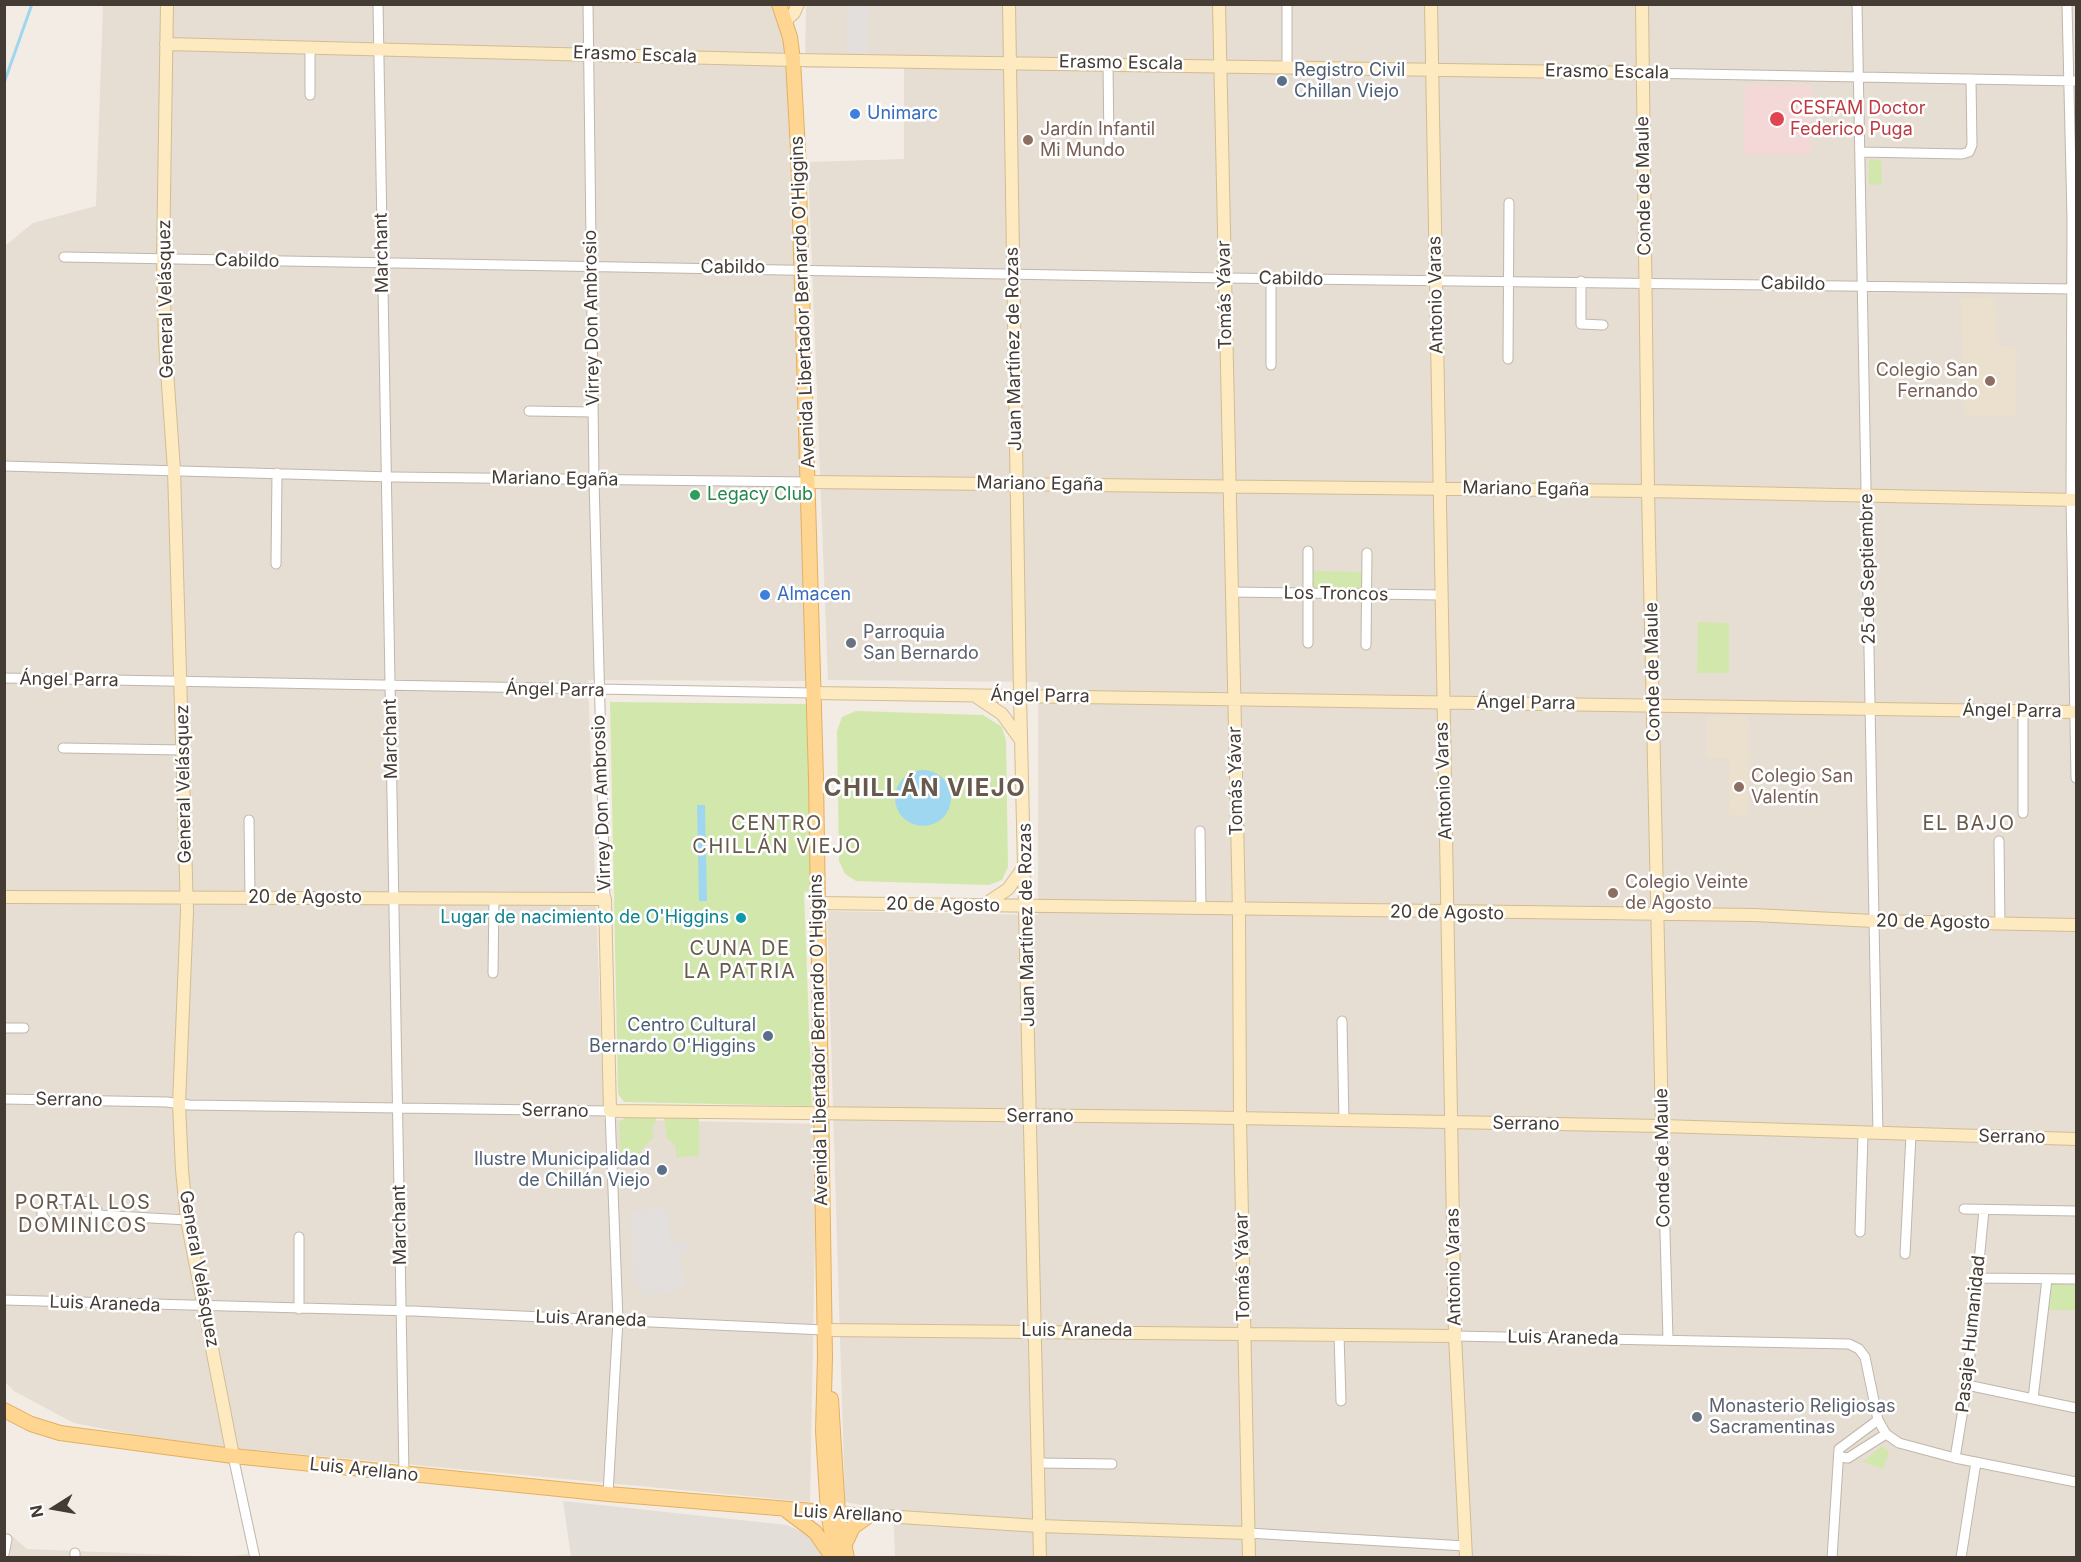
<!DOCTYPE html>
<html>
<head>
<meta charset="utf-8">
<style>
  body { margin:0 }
  #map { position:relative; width:2081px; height:1562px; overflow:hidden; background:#f2ece4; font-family:Inter,sans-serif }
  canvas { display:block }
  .frame { position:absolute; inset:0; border:6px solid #443c34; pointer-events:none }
  .north { position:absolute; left:24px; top:1478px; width:60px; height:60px; -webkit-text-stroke:4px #fff; paint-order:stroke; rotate:259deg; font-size:16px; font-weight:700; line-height:24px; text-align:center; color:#443c34 }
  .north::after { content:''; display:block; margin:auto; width:21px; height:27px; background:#443c34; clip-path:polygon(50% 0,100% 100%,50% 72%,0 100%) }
</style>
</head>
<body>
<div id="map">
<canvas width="2081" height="1562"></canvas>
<div class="frame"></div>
<div class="north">N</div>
</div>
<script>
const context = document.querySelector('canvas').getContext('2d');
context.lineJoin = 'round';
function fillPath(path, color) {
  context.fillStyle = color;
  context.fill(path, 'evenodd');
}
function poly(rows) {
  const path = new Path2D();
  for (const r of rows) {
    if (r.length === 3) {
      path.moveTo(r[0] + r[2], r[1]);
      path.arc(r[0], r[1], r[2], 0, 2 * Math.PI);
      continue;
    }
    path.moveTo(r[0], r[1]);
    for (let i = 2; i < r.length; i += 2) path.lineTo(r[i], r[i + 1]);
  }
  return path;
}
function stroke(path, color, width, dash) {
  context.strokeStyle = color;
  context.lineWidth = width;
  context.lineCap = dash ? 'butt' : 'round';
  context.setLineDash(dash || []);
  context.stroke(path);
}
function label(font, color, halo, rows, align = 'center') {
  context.font = font + ' Inter,sans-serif';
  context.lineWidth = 5;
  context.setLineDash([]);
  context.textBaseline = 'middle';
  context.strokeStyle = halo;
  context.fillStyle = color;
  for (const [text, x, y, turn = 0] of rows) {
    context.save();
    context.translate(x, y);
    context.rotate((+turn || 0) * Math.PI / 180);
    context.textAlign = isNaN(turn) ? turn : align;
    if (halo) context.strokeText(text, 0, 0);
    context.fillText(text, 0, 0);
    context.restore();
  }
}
const residential = poly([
  [103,5,771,5,792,62,807,681,588,680,604,1119,817,1124,810,1502,223,1447,135,1435,74,1423,14,1391,5,1382,5,246,33,223,96,206],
  [806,5,2076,5,2076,1557,895,1558,893,1511,845,1502,827,911,1038,915,1038,682,828,680,808,162,904,159,904,67,805,68],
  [4,1534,11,1535,27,1549,223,1557,248,1554,249,1557,5,1557]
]);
const industrial = poly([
  [563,1501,787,1525,814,1538,824,1557,571,1557]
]);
const education = poly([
  [1995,297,1996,346,2017,347,2016,416,1965,415,1961,298],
  [1707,716,1749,716,1748,815,1729,815,1729,759,1707,758]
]);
const medical = poly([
  [1745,85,1811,85,1810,154,1744,154]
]);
const green = poly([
  [1869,159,1881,160,1882,185,1869,184],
  [1312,571,1363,572,1363,589,1312,588],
  [1698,622,1729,623,1729,673,1697,673],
  [610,702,807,704,812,891,804,892,812,1106,624,1102,618,1094],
  [856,711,983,715,1002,727,1006,741,1008,867,1002,880,989,885,856,881,845,874,839,861,837,731,842,717],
  [627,1116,656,1116,656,1123,653,1123,653,1138,641,1150,641,1157,627,1157,627,1166,621,1166,619,1123],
  [664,1117,699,1118,699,1156,676,1157,676,1147,667,1138],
  [2052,1284,2076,1285,2076,1310,2049,1310],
  [1882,1446,1889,1452,1883,1469,1863,1462]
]);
const parking = poly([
  [847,5,892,5,868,5,867,54,847,53],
  [662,1208,669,1212,670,1242,687,1242,687,1254,680,1254,685,1288,657,1295,641,1294,640,1284,634,1284,631,1213,644,1209]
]);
const water = poly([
  [923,798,28],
  [697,805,705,805,707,901,699,901]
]);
const stream = poly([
  [4,83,32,4]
]);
const street = poly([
  [378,4,404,1474],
  [588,4,594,479,605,899],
  [1857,4,1878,1134],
  [2067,4,2072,218,2071,500,2076,778],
  [1108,63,1109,147],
  [1287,66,1287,4],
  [1643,73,2076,81],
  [310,95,310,49],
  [1860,152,1962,154,1969,152,1972,145,1971,79],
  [64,257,1225,278,2076,289],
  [1581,281,1581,324,1603,325],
  [1508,359,1509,203],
  [1271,365,1271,278],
  [529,411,593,412],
  [4,466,393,477,809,482],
  [276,564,277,473],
  [1232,592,1440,595],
  [1308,643,1308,551],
  [1366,645,1367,553],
  [4,678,813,693],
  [63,748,183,750],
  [2023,813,2023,711],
  [249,820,250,898],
  [1200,831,1201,909],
  [1999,841,2000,924],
  [493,973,494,898],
  [1342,1021,1344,1121],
  [4,1028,24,1028],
  [4,1099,167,1102,189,1105,610,1111,618,1320,608,1494],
  [1662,1126,1668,1339],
  [55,1199,90,1202,97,1210,96,1220,85,1226,48,1223,42,1215,42,1209,49,1201,55,1199],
  [1964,1209,2076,1211],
  [97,1215,187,1220],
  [1860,1232,1863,1134],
  [1905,1254,1911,1135],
  [1978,1278,2076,1279],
  [4,1300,413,1311,824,1330],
  [299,1309,299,1237],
  [1339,1334,1341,1401],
  [1455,1336,1849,1344,1859,1349,1865,1357,1878,1420,1886,1434,1899,1443,1955,1458,2076,1482],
  [1967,1385,2076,1408],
  [2033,1399,2047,1279],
  [233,1456,255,1558],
  [1839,1457,1848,1458,1886,1434],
  [1955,1458,1967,1385,1984,1210],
  [1039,1463,1112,1464],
  [1248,1533,1465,1546],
  [4,1554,7,1539],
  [75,1558,75,1553],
  [1832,1558,1839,1449,1878,1420],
  [1961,1558,1976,1462]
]);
const secondary = poly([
  [167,4,163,259,165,342,174,470,187,911,179,1104,182,1170,187,1220,233,1456],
  [1009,4,1020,695,1040,1558],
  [1219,4,1239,910,1240,1119,1249,1558],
  [1431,4,1455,1336,1466,1558],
  [1642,4,1648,491,1662,1126],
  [785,21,794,13,798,4],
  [166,44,793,60,1643,73],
  [809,482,1648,491,2076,500],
  [813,693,2076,712],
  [975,696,1002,714,1020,739],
  [4,897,605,899,610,1111,1182,1117,1662,1126,2076,1139],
  [817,903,1754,915,1874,921,2076,925],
  [984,905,1008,889,1026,864],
  [824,1330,1455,1336],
  [838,1513,1039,1526,1248,1533]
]);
const primary = poly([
  [779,4,790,37,793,60,798,150,816,779,825,1357,823,1431,828,1512,836,1558],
  [831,1399,838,1513,847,1558],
  [4,1410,31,1424,60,1433,233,1456,608,1494,838,1513],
  [787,1511,815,1532,833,1558],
  [844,1546,853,1527,870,1515]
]);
const markers = [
  [1282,81,6,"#5c6f8a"],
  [855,114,6,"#3f7fe0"],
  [1777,119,8,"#e0444e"],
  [1028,140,6,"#8d6e63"],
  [1990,381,6,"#8d6e63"],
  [695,495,6,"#2e9e5b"],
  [765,595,6,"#3f7fe0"],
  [851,643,6,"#6b7280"],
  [1739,787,6,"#8d6e63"],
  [1613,893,6,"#8d6e63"],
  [741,918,6,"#0f9aa8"],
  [768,1036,6,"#5c6f8a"],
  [662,1170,6,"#5c6f8a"],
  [1697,1417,6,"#6b7280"]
];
const streetNames = [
  ["Erasmo Escala",635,55,2],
  ["Erasmo Escala",1121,63,1],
  ["Erasmo Escala",1607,72,1],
  ["Conde de Maule",1644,186,-91],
  ["Marchant",382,253,-91],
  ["Cabildo",247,261,1],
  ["Cabildo",733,268],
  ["Cabildo",1291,279,1],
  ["Cabildo",1793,284,1],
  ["Tomás Yávar",1225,295,-91],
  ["Antonio Varas",1436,295,-91],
  ["General Velásquez",166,299,-91],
  ["Avenida Libertador Bernardo O'Higgins",803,302,-92],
  ["Virrey Don Ambrosio",592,318,-91],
  ["Juan Martínez de Rozas",1014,349,-91],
  ["Mariano Egaña",555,479,1],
  ["Mariano Egaña",1040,484,1],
  ["Mariano Egaña",1526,489,1],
  ["25 de Septiembre",1868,569,-91],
  ["Los Troncos",1336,594,1],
  ["Conde de Maule",1653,672,-91],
  ["Ángel Parra",69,680,1],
  ["Ángel Parra",555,690,1],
  ["Ángel Parra",1040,696,1],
  ["Ángel Parra",1526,703,1],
  ["Ángel Parra",2012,711,1],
  ["Marchant",391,739,-91],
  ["Tomás Yávar",1236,781,-91],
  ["Antonio Varas",1444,781,-92],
  ["General Velásquez",184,784,-91],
  ["Virrey Don Ambrosio",602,803,-92],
  ["20 de Agosto",305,898],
  ["20 de Agosto",943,905,1],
  ["20 de Agosto",1447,913,1],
  ["20 de Agosto",1933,922,1],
  ["Juan Martínez de Rozas",1027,925,-91],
  ["Avenida Libertador Bernardo O'Higgins",819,1040,-91],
  ["Serrano",69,1100,1],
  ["Serrano",555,1111,1],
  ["Serrano",1040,1117],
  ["Serrano",1526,1124,1],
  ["Serrano",2012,1137,1],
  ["Conde de Maule",1663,1158,-91],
  ["Marchant",400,1225,-91],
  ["Tomás Yávar",1243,1267,-91],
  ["Antonio Varas",1454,1267,-91],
  ["General Velásquez",199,1269,80],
  ["Luis Araneda",105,1304,2],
  ["Luis Araneda",591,1319,2],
  ["Luis Araneda",1077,1331],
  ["Pasaje Humanidad",1971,1334,-84],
  ["Luis Araneda",1563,1338,1],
  ["Luis Arellano",364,1470,6],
  ["Luis Arellano",848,1514,3]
];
const serviceNames = [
  ["Registro Civil",1294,71,"left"],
  ["Chillan Viejo",1294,92,"left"],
  ["Centro Cultural",756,1026],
  ["Bernardo O'Higgins",756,1047],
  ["Ilustre Municipalidad",650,1160],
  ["de Chillán Viejo",650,1181]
];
const healthNames = [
  ["CESFAM Doctor",1790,109],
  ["Federico Puga",1790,130]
];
const shopNames = [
  ["Unimarc",867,114],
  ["Almacen",777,595]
];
const educationNames = [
  ["Jardín Infantil",1040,130],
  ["Mi Mundo",1040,151],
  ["Colegio San",1978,371,"right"],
  ["Fernando",1978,392,"right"],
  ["Colegio San",1751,777],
  ["Valentín",1751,798],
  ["Colegio Veinte",1625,883],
  ["de Agosto",1625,904]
];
const leisureNames = [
  ["Legacy Club",707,495]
];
const worshipNames = [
  ["Parroquia",863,633],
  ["San Bernardo",863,654],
  ["Monasterio Religiosas",1709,1407],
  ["Sacramentinas",1709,1428]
];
const cultureNames = [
  ["Lugar de nacimiento de O'Higgins",729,918]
];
const neighbourhoodNames = [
  ["CENTRO",777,824],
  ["CHILLÁN VIEJO",777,847],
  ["EL BAJO",1969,824],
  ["CUNA DE",740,949],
  ["LA PATRIA",740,972],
  ["PORTAL LOS",83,1203],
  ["DOMINICOS",83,1226]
];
const districtNames = [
  ["CHILLÁN VIEJO",925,789]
];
fillPath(residential, '#e6ded2');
fillPath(industrial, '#e4ded9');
fillPath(education, '#ebe0cd');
fillPath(medical, '#f3d8d7');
fillPath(green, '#d2e7ac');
fillPath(parking, '#e2dfdc');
fillPath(water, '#9fd6f0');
stroke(stream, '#9fd6f0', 3);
stroke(street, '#c0b6aa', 11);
stroke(secondary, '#d2bc93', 14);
stroke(primary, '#e3b061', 16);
stroke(street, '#fff', 9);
stroke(secondary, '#feeac1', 12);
stroke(primary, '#fed591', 14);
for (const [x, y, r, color] of markers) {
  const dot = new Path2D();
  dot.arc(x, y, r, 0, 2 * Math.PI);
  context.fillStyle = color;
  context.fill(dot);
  stroke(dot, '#fff', 2);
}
label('18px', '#443c34', '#fff', streetNames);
label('18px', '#4e5e75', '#fff', serviceNames, 'right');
label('18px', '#be3a42', '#fff', healthNames, 'left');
label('18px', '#366cbe', '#fff', shopNames, 'left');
label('18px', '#785e54', '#fff', educationNames, 'left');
label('18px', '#27864d', '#fff', leisureNames, 'left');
label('18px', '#5b616d', '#fff', worshipNames, 'left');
label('18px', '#0d838f', '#fff', cultureNames, 'right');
context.letterSpacing = '1.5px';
label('20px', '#67594b', '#fff', neighbourhoodNames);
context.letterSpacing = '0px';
context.letterSpacing = '1.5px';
label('bold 24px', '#67594b', '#fff', districtNames);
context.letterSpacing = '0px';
</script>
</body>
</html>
